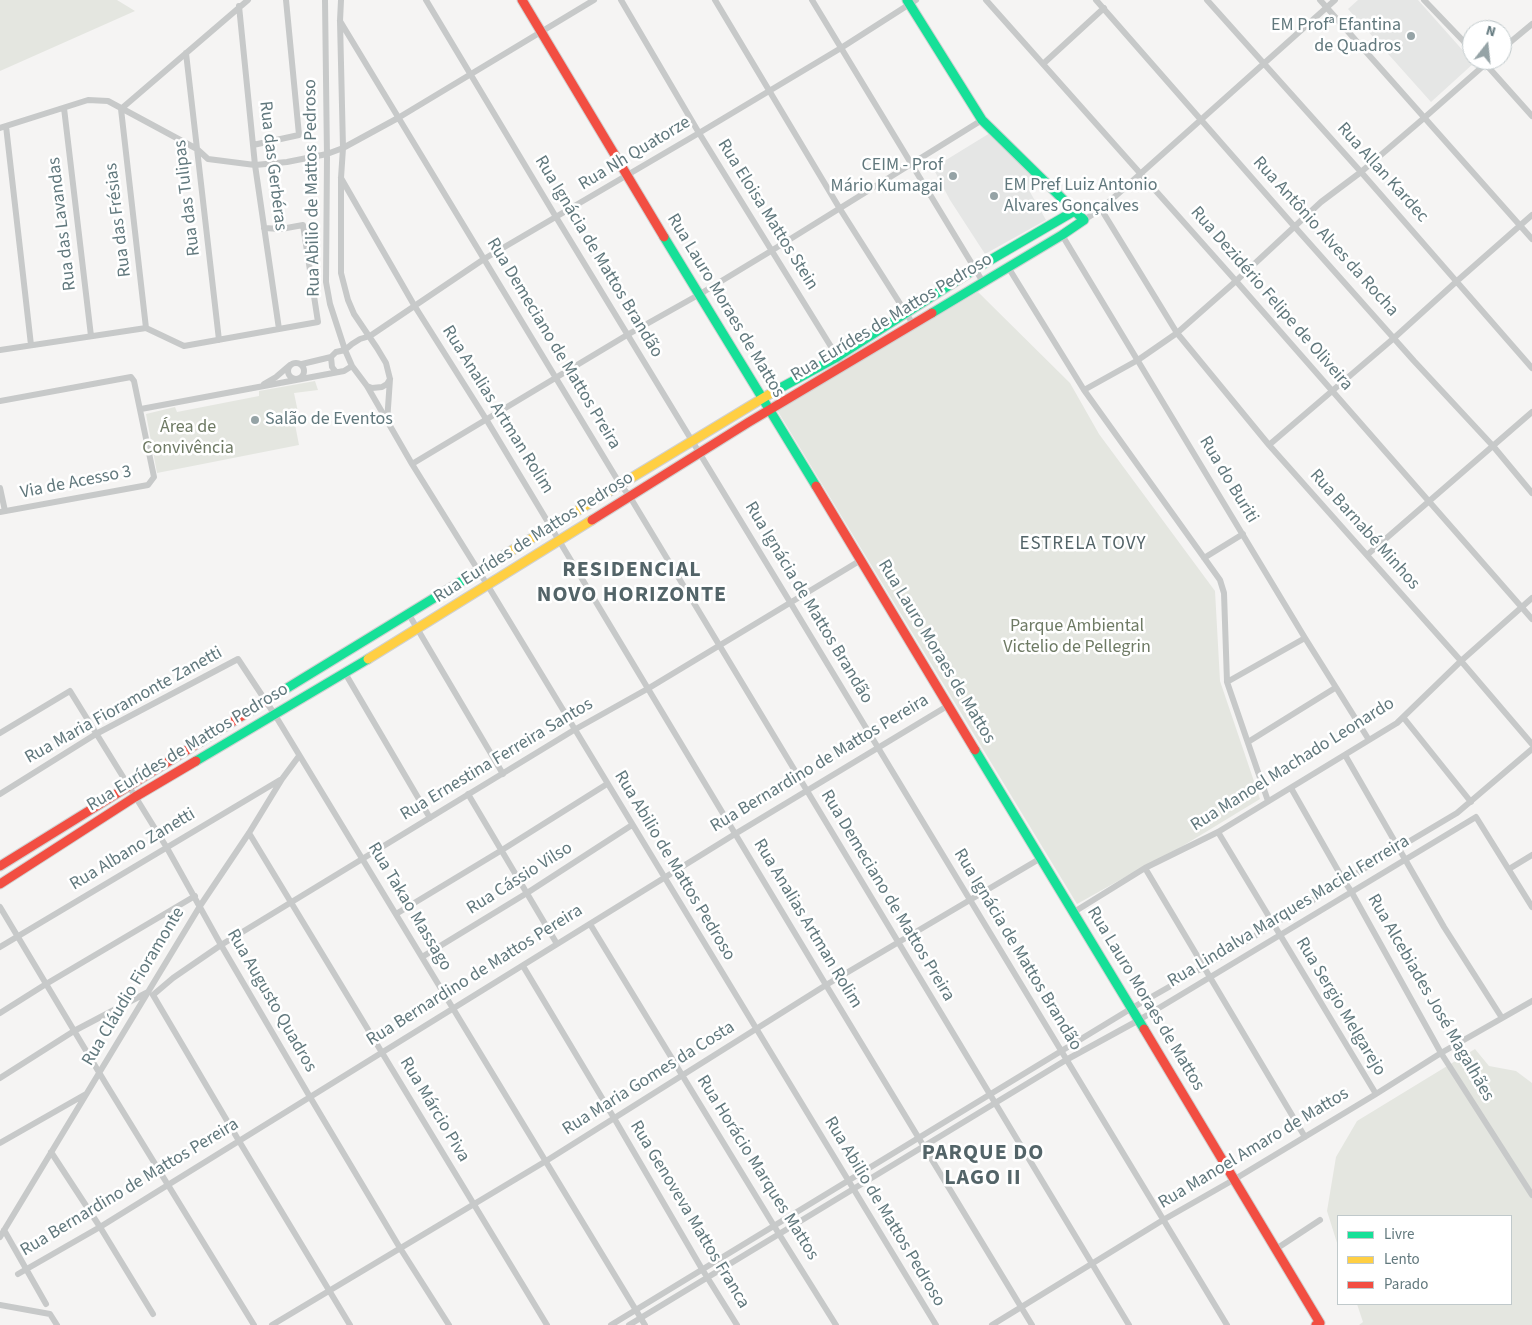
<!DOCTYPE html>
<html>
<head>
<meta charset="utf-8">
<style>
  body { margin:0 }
  #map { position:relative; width:1532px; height:1325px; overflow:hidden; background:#f5f4f3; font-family:"Source Sans 3",sans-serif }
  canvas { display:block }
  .legend { position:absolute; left:1337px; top:1215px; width:175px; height:90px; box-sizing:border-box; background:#fff; border:1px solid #c0c9cb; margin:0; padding:6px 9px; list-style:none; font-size:15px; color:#61787d }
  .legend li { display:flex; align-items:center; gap:10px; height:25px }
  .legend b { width:25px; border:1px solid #c0c9cb }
  .north { position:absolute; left:1462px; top:20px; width:50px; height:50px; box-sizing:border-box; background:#fff; border:1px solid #c0c9cb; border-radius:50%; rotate:16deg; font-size:14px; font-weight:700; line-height:20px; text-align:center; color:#61787d }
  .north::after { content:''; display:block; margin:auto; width:18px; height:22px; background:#95a3a6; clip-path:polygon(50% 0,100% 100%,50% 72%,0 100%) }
</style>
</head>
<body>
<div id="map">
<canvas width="1532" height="1325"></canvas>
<ul class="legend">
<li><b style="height:6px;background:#16e098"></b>Livre</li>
<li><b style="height:6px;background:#ffcf43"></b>Lento</li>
<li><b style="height:6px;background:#f24e42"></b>Parado</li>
</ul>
<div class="north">N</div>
</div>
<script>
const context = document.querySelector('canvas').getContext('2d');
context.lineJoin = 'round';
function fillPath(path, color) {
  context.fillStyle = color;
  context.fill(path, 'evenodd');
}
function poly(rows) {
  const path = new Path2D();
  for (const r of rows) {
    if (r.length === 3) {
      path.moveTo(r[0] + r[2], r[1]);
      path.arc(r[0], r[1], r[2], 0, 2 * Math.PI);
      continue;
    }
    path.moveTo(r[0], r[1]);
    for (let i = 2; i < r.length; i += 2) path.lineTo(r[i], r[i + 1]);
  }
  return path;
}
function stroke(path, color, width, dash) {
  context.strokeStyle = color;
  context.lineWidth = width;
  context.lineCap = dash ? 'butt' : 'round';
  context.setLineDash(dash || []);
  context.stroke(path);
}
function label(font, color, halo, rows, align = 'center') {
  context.font = font + ' "Source Sans 3",sans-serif';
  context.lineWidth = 5;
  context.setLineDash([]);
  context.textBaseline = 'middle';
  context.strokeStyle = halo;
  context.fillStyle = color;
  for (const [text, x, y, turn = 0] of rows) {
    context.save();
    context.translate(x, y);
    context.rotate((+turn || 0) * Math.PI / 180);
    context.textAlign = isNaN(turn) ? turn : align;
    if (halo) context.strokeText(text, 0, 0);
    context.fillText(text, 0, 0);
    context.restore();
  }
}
const built = poly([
  [1358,0,1418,0,1474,63,1431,102,1348,9],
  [990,133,1041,183,1030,192,1046,220,985,254,950,200,933,168]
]);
const green = poly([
  [0,0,117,0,135,11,0,71],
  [978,292,1070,383,1099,434,1215,591,1220,681,1260,799,1140,872,1136,871,1077,904,777,410],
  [315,381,318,390,294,393,298,412,293,414,299,445,157,473,146,414,175,407,177,412,259,396,259,391],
  [1475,1049,1489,1066,1516,1071,1532,1083,1532,1325,1359,1325,1363,1322,1357,1304,1511,1304,1511,1216,1338,1216,1338,1246,1327,1211,1336,1157,1357,1121]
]);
const street = poly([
  [325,0,327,157,326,282,330,304,345,350,352,366,367,386,412,464,488,586,936,1325],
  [341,0,340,21,343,148,341,178,341,273,348,300,354,314,377,348,386,363,390,379,387,422],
  [426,0,556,217,790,602,1227,1325],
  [621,0,699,133,843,366],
  [715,0,840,209,913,324],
  [812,0,983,282],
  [986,0,1236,281,1532,619],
  [1096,0,1294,226,1414,361,1493,446,1532,493],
  [1207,0,1361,172,1532,368],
  [1320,0,1532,239],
  [1424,0,1472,50],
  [239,6,255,165,279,329],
  [340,21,620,484,630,497,1129,1325],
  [1502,49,1532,24],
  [186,53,219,340],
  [1482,60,1532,116],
  [1043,64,1104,8],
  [64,108,91,336],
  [6,126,31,345],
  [0,128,88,100,108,101,197,149,208,159,255,165,287,162,327,154,343,148,398,118,594,0],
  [253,145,299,135,286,0],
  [341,178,414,305,486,419,826,985,1032,1325],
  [1101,209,1177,333,1269,445,1461,661,1532,744],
  [1084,220,1101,209,1335,0],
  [1062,235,1305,638,1369,740],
  [1008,267,1084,390,1220,580,1224,593,1227,682,1268,801],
  [146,328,121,109,248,0],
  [146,328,184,346,318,322,303,225,281,229,264,228],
  [0,350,146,328],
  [331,357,332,367,336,372],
  [296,371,8],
  [302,364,331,357,336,352,345,350,352,344,360,339,370,336,484,259,699,133,841,48,916,0],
  [264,384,276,377,290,365],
  [367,386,372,388,382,387,387,384,390,379],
  [1084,390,1138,360,1177,333,1236,281,1321,202,1361,172,1424,118,1490,60],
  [0,401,131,377,134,381,154,477,148,485,0,512],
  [141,409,344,371,352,366],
  [1269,445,1394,338,1457,281,1532,215],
  [412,464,627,335,700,294,771,251,982,120],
  [0,488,5,511],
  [1367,555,1532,412],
  [1204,558,1243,534],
  [408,613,503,774],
  [345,673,430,818],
  [1227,682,1305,638],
  [1403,717,1471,802],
  [0,733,70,691,167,848,221,945,310,1097,400,1248,449,1325],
  [1248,742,1335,688],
  [1345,755,1444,927,1502,1018],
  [1291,788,1344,881,1351,891,1441,1053,1532,1195],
  [0,794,96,734,238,659,275,715,645,1325],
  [468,794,557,944],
  [1218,832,1376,1094],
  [249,833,547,1325],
  [1145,868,1305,1137],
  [1509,869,1532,855],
  [0,907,106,1084,254,1325],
  [1074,912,1145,868,1218,832,1397,723,1461,661,1532,598],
  [396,914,502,850,607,784],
  [590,924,779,1234,836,1325],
  [0,947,280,780],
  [422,957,527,893,632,825],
  [523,966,614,1118,702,1269,737,1325],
  [153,995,173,978,221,945,574,730,649,688,861,560],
  [153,995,239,1141,350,1325],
  [0,1013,46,984,195,896],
  [0,1078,74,1031,148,992],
  [0,1143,86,1094],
  [51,1152,100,1227,153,1314],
  [4,1230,46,1304],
  [0,1237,200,906,249,833,282,779,299,756],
  [1276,1249,1320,1220],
  [18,1274,100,1227,735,834,949,705],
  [0,1305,50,1314,57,1325],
  [272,1325,546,1161,826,985,1041,858],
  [611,1325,1132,1008,1204,967,1398,848,1457,813,1532,749],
  [629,1325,1066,1060,1139,1020,1476,817,1532,907],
  [992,1325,1163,1220,1235,1179,1376,1094,1441,1053,1532,1001]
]);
const fast = poly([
  [907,0,982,120,1084,220,1062,235,932,313],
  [664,237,816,486],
  [773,392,837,357,975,269,1076,210],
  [266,701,506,554],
  [975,750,1144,1029],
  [196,761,368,659]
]);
const slow = poly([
  [506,554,773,392],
  [368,659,592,520]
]);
const jam = poly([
  [522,0,664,237],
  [816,486,975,750],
  [592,520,749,422,932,313],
  [0,866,266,701],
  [0,884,135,797,196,761],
  [1144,1029,1320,1323,1316,1325]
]);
const markers = [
  [1411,36,5,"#95a3a6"],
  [953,176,5,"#95a3a6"],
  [994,196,5,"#95a3a6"],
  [255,420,5,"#95a3a6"]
];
const poiNames = [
  ["EM Profª Efantina",1401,26],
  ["de Quadros",1401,47],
  ["CEIM - Prof",943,166],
  ["Mário Kumagai",943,187],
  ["EM Pref Luiz Antonio",1004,186,"left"],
  ["Alvares Gonçalves",1004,207,"left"],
  ["Salão de Eventos",265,420,"left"]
];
const streetNames = [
  ["Rua Nh Quatorze",635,154,-31],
  ["Rua das Gerbéras",272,166,83],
  ["Rua Allan Kardec",1382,173,48],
  ["Rua Abilio de Mattos Pedroso",313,188,-91],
  ["Rua das Tulipas",188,198,-97],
  ["Rua Eloisa Mattos Stein",767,215,58],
  ["Rua das Frésias",119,220,-97],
  ["Rua das Lavandas",63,224,-97],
  ["Rua Antônio Alves da Rocha",1325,237,48],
  ["Rua Ignácia de Mattos Brandão",598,257,59],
  ["Rua Dezidério Felipe de Oliveira",1271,299,49],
  ["Rua Lauro Moraes de Mattos",725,306,59],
  ["Rua Eurídes de Mattos Pedroso",892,318,-31],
  ["Rua Demeciano de Mattos Preira",553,344,59],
  ["Rua Analias Artman Rolim",497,410,58],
  ["Rua do Buriti",1228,480,59],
  ["Via de Acesso 3",76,483,-11],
  ["Rua Barnabé Minhos",1364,530,48],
  ["Rua Eurídes de Mattos Pedroso",534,538,-32],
  ["Rua Ignácia de Mattos Brandão",808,603,59],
  ["Rua Lauro Moraes de Mattos",936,652,59],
  ["Rua Maria Fioramonte Zanetti",124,706,-29],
  ["Rua Eurídes de Mattos Pedroso",188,748,-31],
  ["Rua Ernestina Ferreira Santos",497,760,-31],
  ["Rua Bernardino de Mattos Pereira",820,764,-31],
  ["Rua Manoel Machado Leonardo",1293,765,-32],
  ["Rua Albano Zanetti",133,850,-31],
  ["Rua Abilio de Mattos Pedroso",674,866,59],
  ["Rua Cássio Vilso",520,879,-32],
  ["Rua Demeciano de Mattos Preira",887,896,59],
  ["Rua Takao Massago",409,907,59],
  ["Rua Lindalva Marques Maciel Ferreira",1289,912,-31],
  ["Rua Analias Artman Rolim",807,924,59],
  ["Rua Ignácia de Mattos Brandão",1017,950,59],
  ["Rua Bernardino de Mattos Pereira",475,976,-32],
  ["Rua Cláudio Fioramonte",134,987,-59],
  ["Rua Alcebiades José Magalhães",1430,998,60],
  ["Rua Lauro Moraes de Mattos",1145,999,59],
  ["Rua Augusto Quadros",271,1001,60],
  ["Rua Sergio Melgarejo",1340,1007,59],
  ["Rua Maria Gomes da Costa",649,1079,-32],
  ["Rua Márcio Piva",434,1110,59],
  ["Rua Manoel Amaro de Mattos",1254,1149,-31],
  ["Rua Horácio Marques Mattos",757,1168,58],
  ["Rua Bernardino de Mattos Pereira",130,1188,-31],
  ["Rua Abilio de Mattos Pedroso",884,1212,59],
  ["Rua Genoveva Mattos Franca",689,1215,59]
];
const parkNames = [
  ["Área de",188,428],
  ["Convivência",188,449],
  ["Parque Ambiental",1077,627],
  ["Victelio de Pellegrin",1077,648]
];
const neighbourhoodNames = [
  ["ESTRELA TOVY",1083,545]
];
const districtNames = [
  ["RESIDENCIAL",632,571],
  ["NOVO HORIZONTE",632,596],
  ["PARQUE DO",983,1154],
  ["LAGO II",983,1179]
];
fillPath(built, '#e5e6e5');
fillPath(green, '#e4e6e0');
stroke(fast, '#d0d1d1', 11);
stroke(slow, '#d0d1d1', 11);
stroke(jam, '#d0d1d1', 11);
stroke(street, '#c7c9c9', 6);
stroke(fast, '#16e098', 9);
stroke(slow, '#ffcf43', 9);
stroke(jam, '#f24e42', 9);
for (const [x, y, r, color] of markers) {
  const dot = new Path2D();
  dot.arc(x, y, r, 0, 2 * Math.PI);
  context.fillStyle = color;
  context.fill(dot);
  stroke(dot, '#fff', 2);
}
label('18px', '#61787d', '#fff', poiNames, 'right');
label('18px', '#61787d', '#fff', streetNames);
label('18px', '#6e7a64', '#fff', parkNames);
context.letterSpacing = '1px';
label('19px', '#536468', '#fff', neighbourhoodNames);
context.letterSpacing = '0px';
context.letterSpacing = '1px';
label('bold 22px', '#536468', '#fff', districtNames);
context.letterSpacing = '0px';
</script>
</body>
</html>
